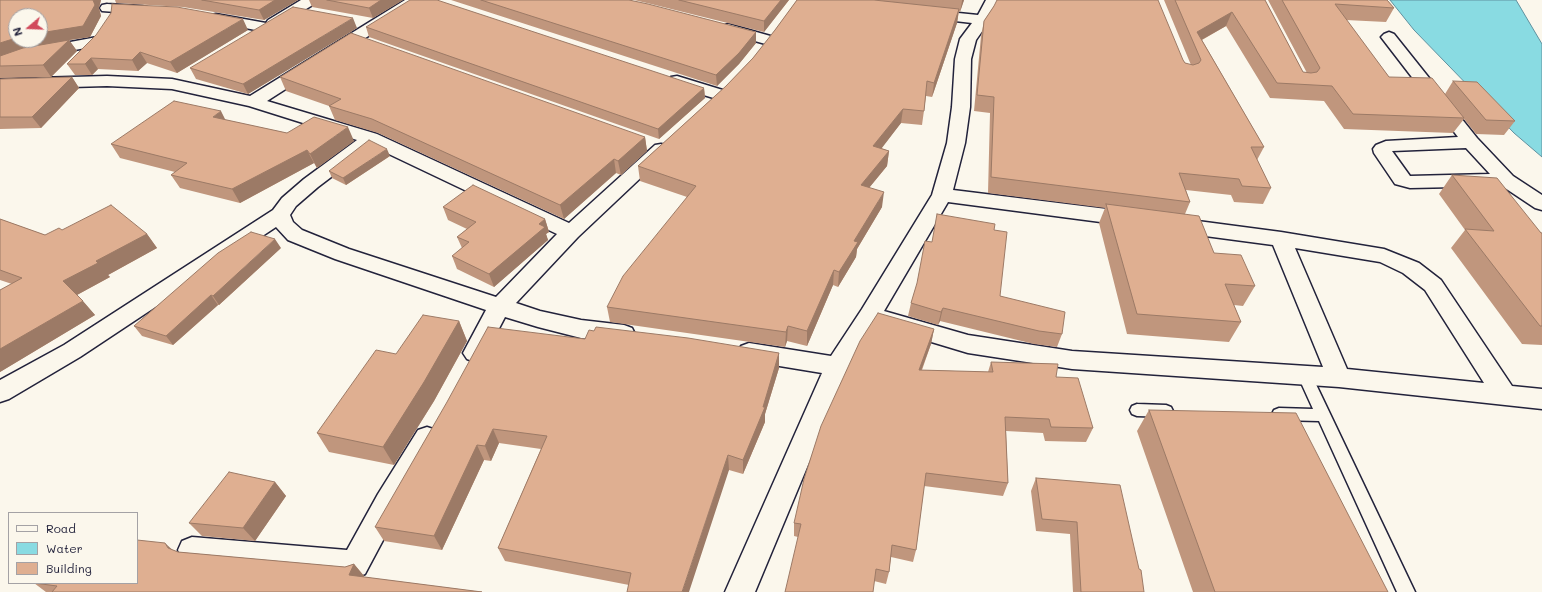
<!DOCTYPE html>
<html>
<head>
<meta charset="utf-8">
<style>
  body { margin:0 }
  #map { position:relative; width:1542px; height:592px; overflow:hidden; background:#fbf7ec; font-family:Mali,sans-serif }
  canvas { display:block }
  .legend { position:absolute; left:8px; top:512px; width:130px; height:72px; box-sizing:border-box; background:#fbf7ec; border:1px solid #a4a2a5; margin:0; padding:5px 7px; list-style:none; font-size:12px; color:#22223b }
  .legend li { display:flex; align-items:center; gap:8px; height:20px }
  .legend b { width:20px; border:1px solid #a4a2a5 }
  .north { position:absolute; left:8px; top:8px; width:40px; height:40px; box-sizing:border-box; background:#fbf7ec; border:1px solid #a4a2a5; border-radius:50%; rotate:251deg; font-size:11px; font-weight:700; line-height:16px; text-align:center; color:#22223b }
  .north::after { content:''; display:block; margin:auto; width:14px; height:18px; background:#d1495b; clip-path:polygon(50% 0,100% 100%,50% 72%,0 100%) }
</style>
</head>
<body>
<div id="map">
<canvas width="1542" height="592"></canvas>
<ul class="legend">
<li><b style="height:5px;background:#fbf7ec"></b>Road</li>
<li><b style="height:11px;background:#89dbe2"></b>Water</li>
<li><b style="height:11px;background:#dfaf91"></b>Building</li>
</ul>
<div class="north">N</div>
</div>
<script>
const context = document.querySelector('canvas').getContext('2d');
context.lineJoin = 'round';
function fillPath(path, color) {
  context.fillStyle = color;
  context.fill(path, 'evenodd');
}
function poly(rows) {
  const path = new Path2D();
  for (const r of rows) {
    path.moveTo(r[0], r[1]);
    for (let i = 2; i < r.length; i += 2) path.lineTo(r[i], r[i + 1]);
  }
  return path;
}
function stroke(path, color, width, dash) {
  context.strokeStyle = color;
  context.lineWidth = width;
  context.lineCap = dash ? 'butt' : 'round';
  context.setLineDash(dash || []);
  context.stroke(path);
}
const water = poly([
  [1390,0,1516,0,1542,44,1542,157,1514,133,1414,30,1390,0]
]);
const service = poly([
  [1305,370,1310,372,1312,376,1415,592,1397,592,1319,421,1279,420,1274,418,1272,414,1274,410,1279,408,1313,409,1298,376,1300,372,1305,370],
  [1137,404,1166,405,1171,407,1173,411,1171,415,1166,417,1137,416,1132,414,1130,410,1132,406,1137,404]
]);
const minor = poly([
  [301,0,318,0,316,3,278,26,265,32,216,22,211,21,209,18,211,15,216,14,266,23,268,20,301,0],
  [405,0,422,0,420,3,267,101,377,134,569,223,655,145,661,144,667,145,670,149,667,153,578,237,516,303,540,311,581,320,624,325,632,328,635,334,632,340,624,343,581,338,538,327,505,317,483,359,475,362,467,359,463,353,486,310,335,259,288,240,276,227,80,357,9,399,0,402,0,380,64,345,273,210,282,198,304,179,357,140,249,106,172,89,107,86,0,89,0,79,107,76,172,79,250,96,405,0],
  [372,146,557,234,496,297,349,249,302,230,293,222,290,215,296,206,318,187,372,146],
  [986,0,1000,0,990,20,976,40,971,59,970,107,965,143,953,190,1131,212,1138,214,1141,219,1138,224,1131,226,948,202,884,311,968,335,1072,351,1323,367,1273,245,1175,232,1168,230,1165,225,1168,220,1175,218,1281,232,1384,249,1419,263,1441,280,1512,386,1542,389,1542,409,1339,387,1072,369,968,353,875,325,848,369,755,592,725,592,822,373,749,361,741,358,737,352,741,346,749,343,831,356,862,309,932,195,947,143,952,107,955,59,960,39,972,23,929,18,924,17,922,14,924,11,929,10,978,15,986,0],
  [1295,248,1380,262,1403,273,1425,290,1484,383,1347,369,1295,248],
  [107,4,142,6,147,7,149,10,147,13,142,14,102,11,100,8,102,5,107,4],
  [728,24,774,37,777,40,774,43,769,45,723,32,720,29,723,26,728,24],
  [1389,32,1394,34,1477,138,1513,176,1542,195,1542,210,1535,208,1502,186,1410,188,1395,184,1374,153,1373,149,1376,145,1386,141,1458,137,1381,37,1384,34,1389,32],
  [1466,148,1490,174,1410,176,1392,151,1466,148],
  [97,37,102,39,105,42,102,45,31,58,0,68,0,58,22,51,97,37],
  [677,76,726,91,728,95,726,99,720,100,671,85,669,81,671,77,677,76],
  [427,427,436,430,440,438,398,512,365,574,355,578,192,563,182,559,178,550,182,541,192,537,347,550,378,494,418,430,427,427]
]);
const wall = poly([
  [0,0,101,0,99,8,101,16,90,37,69,40,77,51,51,77,0,78],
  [115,0,298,0,264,20,183,7,116,3],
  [309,0,403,0,373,18,312,7],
  [451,0,629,0,756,32,756,43,739,64,717,86],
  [634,0,789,0,764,32,651,4],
  [797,0,964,0,960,12,959,11,957,23,932,97,926,96,922,125,901,123,881,148,889,151,887,166,869,188,882,207,857,249,856,257,838,287,833,285,807,346,787,341,785,347,610,322,607,307,687,197,640,181,638,166,726,86,753,58,775,30],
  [1164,0,1265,0,1303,72,1307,73,1268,0,1387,0,1394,8,1386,22,1346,20,1389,77,1445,94,1453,81,1515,121,1504,135,1476,134,1464,119,1453,133,1344,129,1324,101,1270,98,1226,26,1202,40,1264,147,1257,160,1271,188,1263,204,1234,202,1231,195,1186,190,1190,202,1185,214,1214,253,1255,286,1243,306,1234,305,1241,322,1229,342,1127,334,1099,223,1105,208,988,193,990,113,974,111,981,36,984,21,994,6,1183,60,1185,63,1191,65],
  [366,27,704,88,705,98,659,139,369,37],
  [357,28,248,94,196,79,190,68],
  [248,30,177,73,147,63,138,71,98,69,92,75,75,75,67,64,96,35],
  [72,77,79,88,41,128,0,129,0,79],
  [280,77,645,137,647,151,621,175,616,173,564,219,378,133,335,120,329,106,286,91],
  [226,120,287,133,354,141,317,168,314,163,240,203,180,188,171,175,175,172,120,158,111,144],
  [390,156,346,185,332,178,329,171],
  [1452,175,1542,233,1542,345,1522,344,1451,248,1465,230,1439,194],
  [443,207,545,219,549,232,546,234,548,240,494,287,457,269,452,256,462,248,457,237,467,229,448,220],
  [0,219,45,235,62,230,147,234,157,248,108,275,110,277,77,295,95,315,0,372,0,290,12,284,0,280],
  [994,230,1000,296,1062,334,1057,347,1034,344,940,321,938,325,908,316,911,303,932,242],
  [281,248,219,305,218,305,173,345,142,336,134,326],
  [459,321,467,341,434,401,394,465,329,452,317,433,396,354],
  [934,329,931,344,922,370,988,372,991,362,1056,377,1093,428,1086,442,1045,441,1043,433,1006,431,1008,483,1003,496,924,486,916,550,913,562,891,557,889,572,886,584,874,581,798,537,794,536,794,523],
  [585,339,779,353,779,368,765,414,765,422,743,474,729,470,629,585,505,561,498,548,541,449,499,443,491,461,484,460,442,550,384,541,375,527],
  [1149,410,1388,592,1193,592,1137,431],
  [1036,478,1144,592,1073,592,1070,534,1036,531,1031,491],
  [275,482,286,496,255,541,202,536,189,523],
  [172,550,178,552,345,567,354,564,364,576,364,577,482,592,46,592,34,583]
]);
const shadedWall = poly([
  [93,0,101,0,99,8,101,16,90,37,69,40,77,51,51,77,43,65,0,57,0,43,16,38,16,40,40,40,40,33],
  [275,0,298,0,264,20,259,10],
  [381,0,403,0,373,18,369,8],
  [781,0,789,0,764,32,764,21],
  [962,0,964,0,960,12,962,1],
  [959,9,957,23,932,97,934,83],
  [1232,12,1226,26,1194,44,1197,32],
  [353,18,357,28,248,94,243,84],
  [243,19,248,30,177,73,170,62],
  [756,32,756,43,739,64,717,86,716,75],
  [140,52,147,63,138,71,132,60],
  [91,58,98,69,92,75,85,64],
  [72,77,79,88,41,128,32,117],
  [704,88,705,98,659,139,658,129],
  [903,109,901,123,872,161,873,146],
  [221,111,228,125,213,117],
  [348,127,354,141,317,168,310,154],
  [645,137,647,151,621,175,618,161],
  [387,149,390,156,346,185,343,178],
  [307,150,314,163,240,203,232,189],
  [889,151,887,166,859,200,861,185],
  [614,159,616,173,564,219,560,205],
  [884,192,882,207,857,249,856,257,838,287,839,272,854,241],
  [545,219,549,232,546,234,548,240,494,287,489,274,539,224],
  [147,234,157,248,108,275,110,277,75,296,63,281,96,261],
  [275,239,281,248,219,305,213,296],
  [834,270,833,285,807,346,807,331],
  [211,295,218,305,173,345,166,336],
  [83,301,95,315,0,372,0,349],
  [943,308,940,321,938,325,941,312],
  [459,321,467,341,434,401,394,465,383,447],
  [788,326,787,341,785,347,786,332],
  [934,329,931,344,916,384,919,370],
  [779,353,779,368,765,414,765,422,743,474,743,460,763,407],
  [493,429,499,443,491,461,485,446],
  [477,445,484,460,442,550,434,536],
  [728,455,729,470,689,592,682,592],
  [275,482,286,496,255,541,243,528],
  [165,543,179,556,168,548],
  [354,564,364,576,359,587,349,575]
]);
const building = poly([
  [0,0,93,0,95,5,83,26,40,33,40,16,16,16,16,38,0,43,0,0],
  [202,0,275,0,259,10,202,0],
  [327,0,381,0,369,8,327,0],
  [410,0,437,0,704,88,658,129,366,27,410,0],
  [481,0,629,0,648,4,756,32,739,53,716,75,481,0],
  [679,0,781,0,764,21,679,0],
  [797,0,874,0,959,9,934,83,927,81,924,111,903,109,873,146,889,151,861,185,884,192,854,241,858,242,839,272,834,270,807,331,788,326,786,332,607,307,623,276,696,186,638,166,726,86,753,58,775,30,797,0],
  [997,0,1158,0,1183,60,1185,63,1193,65,1199,63,1201,60,1175,0,1265,0,1303,72,1311,73,1317,72,1320,68,1282,0,1387,0,1394,8,1335,4,1389,77,1432,78,1464,118,1353,114,1332,86,1277,83,1232,12,1197,32,1264,147,1251,147,1271,188,1242,186,1239,179,1179,173,1190,202,991,177,994,97,977,95,984,21,994,6,997,0],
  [112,4,177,7,243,19,170,62,140,52,132,60,91,58,85,64,67,64,96,35,111,13,112,4],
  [293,7,353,18,243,84,190,68,293,7],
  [351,33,645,137,618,161,614,159,560,205,372,119,329,106,341,99,280,77,351,33],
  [69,40,43,65,0,66,0,56,23,48,69,40],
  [72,77,32,117,0,117,0,79,72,77],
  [1453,81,1477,82,1515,121,1486,120,1453,81],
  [174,101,221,111,213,117,287,133,314,117,348,127,310,154,307,150,232,189,171,175,187,163,111,144,174,101],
  [369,140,387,149,343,178,329,171,369,140],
  [1452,175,1497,178,1541,233,1542,233,1542,326,1540,326,1465,229,1494,231,1452,175],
  [473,185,545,219,539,224,545,227,489,274,452,256,469,242,457,237,476,222,443,207,473,185],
  [1106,204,1199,216,1214,253,1241,255,1255,286,1225,284,1241,322,1137,314,1106,204],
  [111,205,147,234,96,261,98,263,63,281,83,301,0,349,0,290,22,278,0,270,0,219,45,235,59,228,62,230,111,205],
  [937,214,995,224,994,230,1007,232,1000,296,1065,312,1062,334,1039,331,943,308,941,312,911,303,917,283,925,241,932,242,937,214],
  [251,232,275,239,213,296,211,295,166,336,134,326,218,253,251,232],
  [878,313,934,329,919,370,993,372,991,362,1058,364,1056,377,1078,378,1093,428,1051,427,1049,419,1005,417,1008,483,926,473,916,550,892,545,889,572,876,569,873,592,785,592,801,524,794,523,804,479,821,426,860,341,878,313],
  [423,315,459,321,424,382,383,447,317,433,376,350,396,354,423,315],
  [488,327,585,339,589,330,594,331,596,327,688,338,779,353,763,407,765,407,743,460,728,455,682,592,627,592,631,573,498,548,547,436,493,429,485,446,477,445,434,536,375,527,447,402,488,327],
  [1149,410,1296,413,1388,592,1215,592,1149,410],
  [229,472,275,482,243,528,189,523,229,472],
  [1036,478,1120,485,1139,569,1141,570,1144,592,1081,592,1077,522,1042,519,1036,478],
  [137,540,165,543,168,548,178,552,345,567,354,564,349,575,482,592,52,592,57,586,34,583,137,583,137,540]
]);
fillPath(water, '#89dbe2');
stroke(water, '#60919f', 1);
stroke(service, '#22223b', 3);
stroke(minor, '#22223b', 3);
fillPath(service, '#fbf7ec');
fillPath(minor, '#fbf7ec');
fillPath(wall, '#c0967d');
fillPath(shadedWall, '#9c7a66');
fillPath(building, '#dfaf91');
stroke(building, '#9c7a66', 1);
</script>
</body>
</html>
